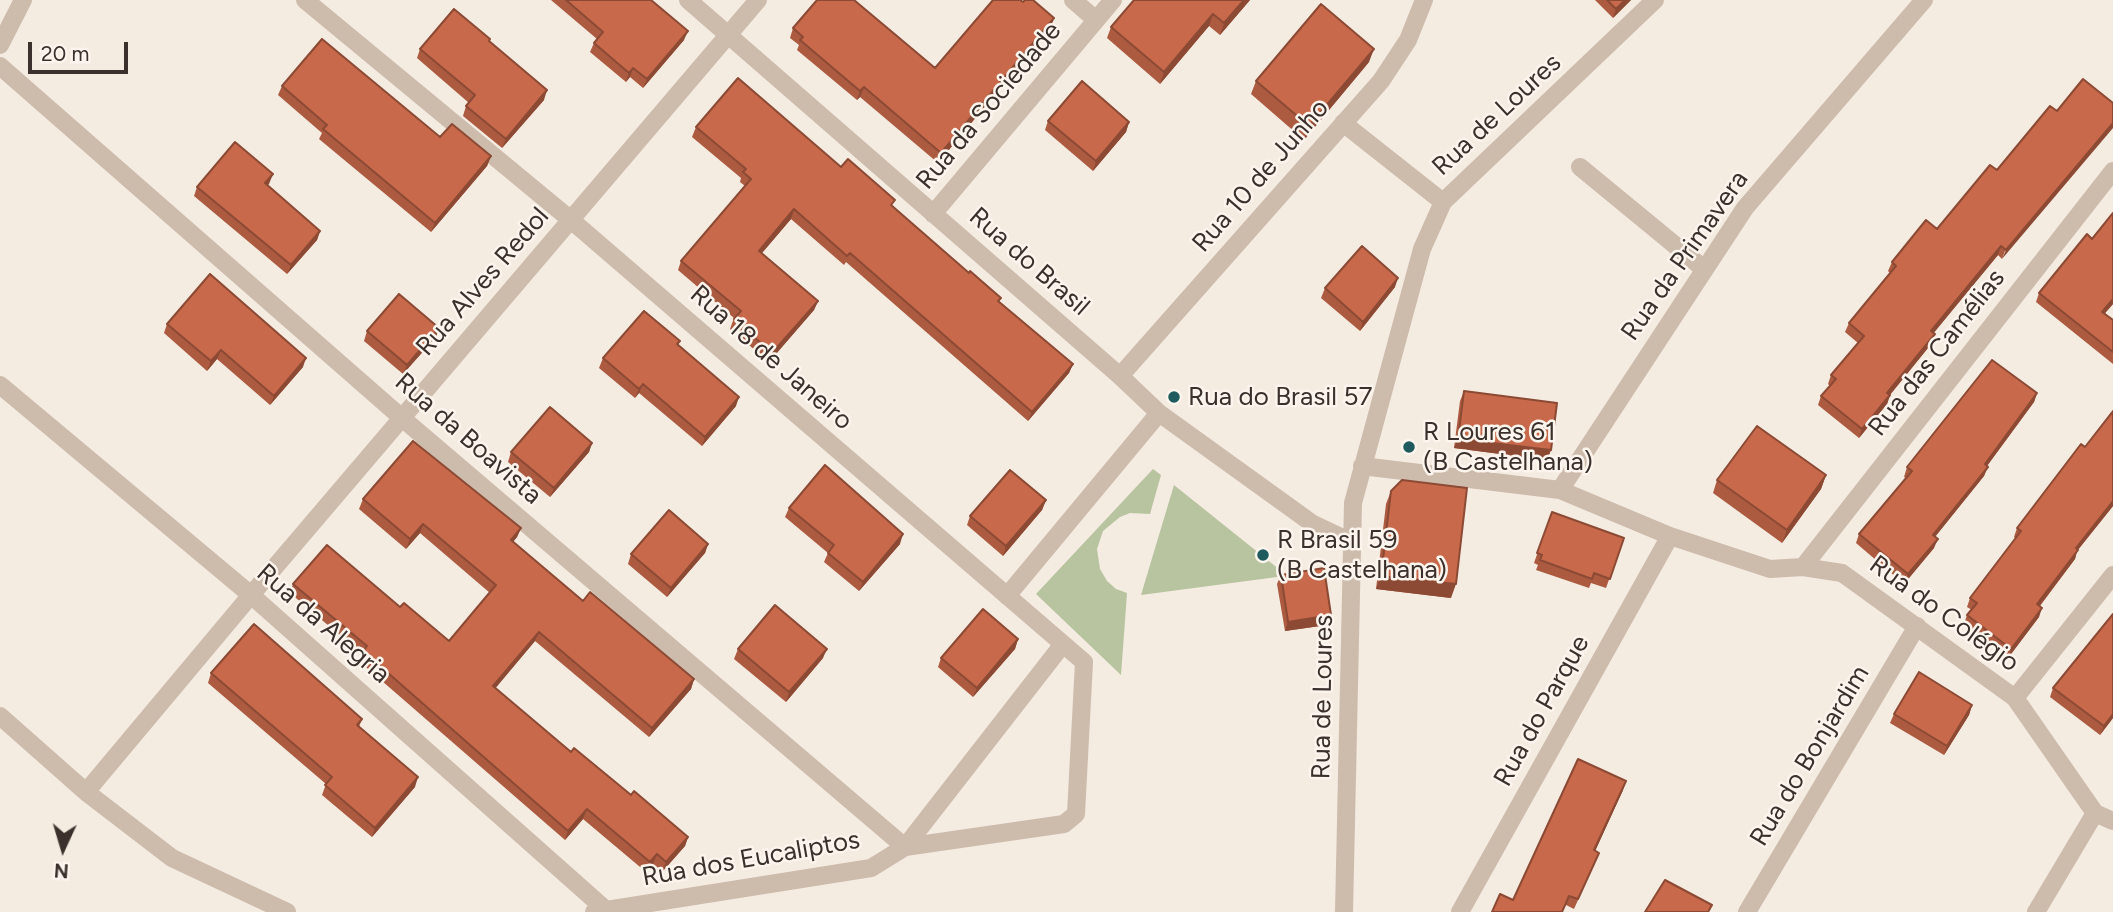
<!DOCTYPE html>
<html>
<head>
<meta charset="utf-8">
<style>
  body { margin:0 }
  #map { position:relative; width:2113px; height:912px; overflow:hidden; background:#f4ebe1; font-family:Figtree,sans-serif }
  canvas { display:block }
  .north { position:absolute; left:28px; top:814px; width:70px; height:70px; -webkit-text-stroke:5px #fbf5ee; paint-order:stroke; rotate:184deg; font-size:19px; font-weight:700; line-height:28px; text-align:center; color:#3b302b }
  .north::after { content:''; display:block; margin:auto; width:24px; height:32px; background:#3b302b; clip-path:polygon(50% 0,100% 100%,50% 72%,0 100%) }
  .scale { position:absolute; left:28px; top:42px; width:100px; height:32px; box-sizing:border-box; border:4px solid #3b302b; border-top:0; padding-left:9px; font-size:21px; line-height:24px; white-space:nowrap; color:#3b302b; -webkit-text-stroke:5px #fbf5ee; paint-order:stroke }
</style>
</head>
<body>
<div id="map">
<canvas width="2113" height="912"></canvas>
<div class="north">N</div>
<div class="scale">20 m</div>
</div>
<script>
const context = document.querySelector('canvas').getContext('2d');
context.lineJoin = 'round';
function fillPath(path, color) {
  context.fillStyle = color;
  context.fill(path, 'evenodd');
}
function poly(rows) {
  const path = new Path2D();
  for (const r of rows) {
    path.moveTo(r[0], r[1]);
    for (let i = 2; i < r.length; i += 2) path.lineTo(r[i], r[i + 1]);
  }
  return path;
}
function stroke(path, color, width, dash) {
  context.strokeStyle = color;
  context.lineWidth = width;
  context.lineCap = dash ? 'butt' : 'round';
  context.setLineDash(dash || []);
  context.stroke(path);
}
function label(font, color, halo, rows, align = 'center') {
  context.font = font + ' Figtree,sans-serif';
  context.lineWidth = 5;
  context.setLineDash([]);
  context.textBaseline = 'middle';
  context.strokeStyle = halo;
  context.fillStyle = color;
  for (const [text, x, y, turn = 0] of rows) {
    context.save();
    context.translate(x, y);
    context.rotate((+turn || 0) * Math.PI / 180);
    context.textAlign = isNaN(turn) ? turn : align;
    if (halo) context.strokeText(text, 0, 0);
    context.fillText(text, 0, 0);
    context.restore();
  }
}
const green = poly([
  [1153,469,1161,475,1150,514,1130,513,1120,517,1103,531,1097,549,1100,569,1107,581,1116,589,1127,593,1121,675,1036,594],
  [1174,485,1280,570,1280,574,1277,577,1141,595]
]);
const minor = poly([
  [305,0,571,220,1084,662,1076,814,1064,824,905,847,871,868,594,912],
  [688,0,1120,376,1159,413,1313,524,1351,542],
  [1073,0,1096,20],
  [0,45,23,0],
  [0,66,402,418,905,847,1063,644],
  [1343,123,1443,202],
  [1580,167,1704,269],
  [933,214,1113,0],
  [1120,376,1381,81,1408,40,1424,0],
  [0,385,251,595,606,910],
  [1362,466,1560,490,1670,536,1770,569,1803,567,1842,573,2015,698,2095,813,2113,821],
  [1560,490,1745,208,1924,0],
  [1803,567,2113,171],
  [1007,596,1159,413],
  [2015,698,2113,575],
  [0,716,86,792,172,858,287,912],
  [86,792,251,595,758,0],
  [1344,912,1353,503,1422,249,1443,202,1655,0],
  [1460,912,1670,536],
  [1747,912,1917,626],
  [2036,912,2095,813]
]);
const wall = poly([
  [551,0,651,0,684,40,643,88,630,77,626,82,590,52,594,43,597,39],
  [1134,0,1250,0,1220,35,1209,26,1160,84,1107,38,1111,27],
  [1595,0,1631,0,1613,18],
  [1051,27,938,163,860,97,857,100,797,50,799,45,790,38,793,28,935,68],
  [489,42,544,100,502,148,463,116,466,106,469,103,417,58,420,49],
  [1369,62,1304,140,1251,94,1256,81],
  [282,86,440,137,491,156,487,166,431,232,319,139,322,133,278,95],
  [2057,111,2002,259,1998,255,1933,333,1935,334,1932,343,1890,395,1887,404,1859,438,1818,405,1821,396,1830,386,1828,384,1831,375,1858,343,1845,332,1849,323,1890,273,1888,271,1892,262,1937,229],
  [1048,121,1129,122,1126,132,1093,171,1045,130],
  [696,127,841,167,893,207,969,273,1001,298,999,302,1073,364,1069,373,1028,421,846,262,844,265,791,219,762,253,818,301,814,310,769,362,730,329,734,318,678,270,681,261,745,186,740,182,741,178,692,137],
  [273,174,267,185,320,231,317,240,287,274,194,196,197,187],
  [2113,213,2113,304,2105,313,2113,320,2113,364,2036,302,2039,293,2092,239],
  [1395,287,1360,331,1321,298,1325,288],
  [167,324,303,367,270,405,217,359,207,371,164,333],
  [439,328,436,337,403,374,364,341,367,331],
  [680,341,678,345,736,406,702,446,639,393,635,398,599,368,603,358],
  [1464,391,1551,450,1547,460,1454,448,1460,401],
  [2037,393,2034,402,1987,466,1984,476,1935,537,1934,548,1904,584,1856,543,1859,534,1906,478,1904,477,1907,467],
  [2113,411,2113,506,2077,551,2075,559,2040,606,2039,617,2008,658,1964,624,1967,615,1972,610,1967,607,1970,598,2016,539,2014,537,2017,528,2085,447],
  [592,443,589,452,550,497,508,462,511,452],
  [1826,475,1821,489,1782,543,1713,493,1717,480],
  [1391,491,1451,598,1376,589,1386,504],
  [363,499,521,528,517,537,513,542,583,601,694,679,691,689,649,737,535,641,495,688,571,752,688,837,685,846,662,872,653,864,646,872,583,819,565,840,359,661,362,654,290,593,293,584,400,607,449,641,490,593,420,533,406,549,359,509],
  [1046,500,1042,510,1003,556,967,525,970,516],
  [789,508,900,544,859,591,824,562,828,553,785,517],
  [1552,512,1624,538,1606,588,1591,583,1589,588,1536,570,1538,565,1534,563],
  [708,544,705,553,667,597,628,564,631,554],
  [1281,575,1327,625,1285,631,1277,584],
  [2113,614,2113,718,2100,735,2050,697,2053,688],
  [1018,639,1015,649,973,697,938,667,941,658],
  [738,649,823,658,786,702,734,659],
  [211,673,362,719,359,727,415,787,372,837,322,795,326,784,208,683],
  [1972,705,1969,715,1944,755,1890,723,1894,714],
  [1623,790,1595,851,1595,862,1574,909,1566,905,1513,900]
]);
const shadedWall = poly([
  [1244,0,1250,0,1220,35,1224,23],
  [1625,0,1631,0,1613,18,1616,9],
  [1213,14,1209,26,1160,84,1164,72],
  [1054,18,1051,27,938,163,941,153],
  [688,31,684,40,643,88,647,79],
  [1374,49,1369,62,1304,140,1309,126],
  [633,68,630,77,626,82,629,73],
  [864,87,860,97,857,100,860,91],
  [547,90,544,100,502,148,506,139],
  [1129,122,1126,132,1093,171,1096,161],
  [2113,123,2113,128,2002,259,2006,250],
  [491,156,487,166,431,232,435,223],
  [273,174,269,184,261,193,265,183],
  [794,209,791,219,756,260,759,251],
  [320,231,317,240,287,274,291,265],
  [2001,246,1998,255,1928,340,1931,331],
  [1398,278,1395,287,1360,331,1363,322],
  [2113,299,2113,304,2099,320,2102,312],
  [818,301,814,310,769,362,772,353],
  [439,328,436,337,403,374,407,365],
  [1935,334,1932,343,1884,402,1887,393],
  [221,350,217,359,207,371,211,361],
  [306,358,303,367,270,405,274,396],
  [1073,364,1069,373,1028,421,1032,412],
  [643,384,639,393,635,398,639,389],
  [2037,393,2034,402,1981,474,1985,464],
  [1890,395,1887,404,1859,438,1862,429],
  [739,397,736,406,702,446,705,437],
  [1458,439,1551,450,1547,460,1454,448],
  [592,443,589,452,550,497,554,488],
  [1988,467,1984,476,1929,544,1933,535],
  [1826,475,1821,489,1782,543,1787,530],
  [1046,500,1042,510,1003,556,1006,546],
  [2113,501,2113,506,2077,551,2075,559,2034,613,2037,604,2076,548],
  [423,524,420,533,406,549,410,539],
  [521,528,517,537,507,549,511,540],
  [903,534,900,544,859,591,863,582],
  [1938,539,1934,548,1904,584,1908,574],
  [708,544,705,553,667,597,671,588],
  [1381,576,1456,584,1451,598,1376,589],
  [2042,608,2039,617,2008,658,2011,649],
  [1331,615,1327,625,1285,631,1288,622],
  [539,632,535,641,489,696,493,686],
  [1018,639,1015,649,973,697,977,688],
  [827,649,823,658,786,702,789,692],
  [694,679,691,689,649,737,652,728],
  [1972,705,1969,715,1944,755,1947,746],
  [2113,714,2113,718,2100,735,2104,726],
  [418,777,415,787,372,837,375,828],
  [1626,781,1623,790,1591,860,1594,850],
  [587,809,583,819,565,840,568,831],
  [688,837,685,846,662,872,666,862],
  [657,854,653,864,646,872,650,862]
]);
const building = poly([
  [566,0,651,0,688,31,647,79,633,68,629,73,594,43,603,32,566,0],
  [817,0,854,0,935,68,993,0,1020,0,1023,2,1025,0,1033,0,1054,18,941,153,864,87,860,91,800,40,803,37,793,28,817,0],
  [1134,0,1244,0,1224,23,1213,14,1164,72,1111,27,1134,0],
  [1607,0,1625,0,1616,9,1607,0],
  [1321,4,1374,49,1309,126,1256,81,1321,4],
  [454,9,490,39,489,41,547,90,506,139,466,106,475,95,420,49,454,9],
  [322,39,440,137,452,124,491,156,435,223,323,129,327,125,282,86,322,39],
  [738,78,841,167,848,159,895,200,891,205,969,273,970,271,1001,298,998,301,1073,364,1032,412,850,253,847,256,794,209,759,251,818,301,772,353,734,319,741,311,681,261,751,179,743,172,746,169,696,127,738,78],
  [2083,79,2113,103,2113,123,2006,250,2001,246,1931,331,1935,334,1887,393,1890,395,1862,429,1821,396,1836,379,1831,375,1864,336,1849,323,1896,266,1892,262,1926,220,1937,229,1990,165,1997,170,2050,106,2057,111,2083,79],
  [1082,81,1129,122,1096,161,1048,121,1082,81],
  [235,142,273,174,265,183,320,231,291,265,197,187,235,142],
  [2113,213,2113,299,2102,312,2113,320,2113,352,2039,293,2087,234,2092,239,2113,213],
  [1362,246,1398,278,1363,322,1325,288,1362,246],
  [210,274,306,358,274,396,221,350,211,361,167,324,210,274],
  [399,294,439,328,407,365,367,331,399,294],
  [644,311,680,341,677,344,739,397,705,437,643,384,639,389,603,358,644,311],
  [1992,360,2037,393,1985,464,1988,467,1933,535,1938,539,1908,574,1859,534,1912,471,1907,467,1992,360],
  [1464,391,1557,403,1551,450,1458,439,1464,391],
  [550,407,592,443,554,488,511,452,550,407],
  [2113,411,2113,501,2076,548,2078,550,2037,604,2042,608,2011,649,1967,615,1977,603,1970,598,2021,531,2017,528,2081,444,2085,447,2113,411],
  [1757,426,1826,475,1787,530,1717,480,1757,426],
  [413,441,521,528,511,540,583,601,590,592,694,679,652,728,539,632,493,686,571,752,574,748,631,795,634,791,688,837,666,862,657,854,650,862,587,809,568,831,363,651,367,646,293,584,327,545,400,607,404,603,449,641,496,585,423,524,410,539,363,499,413,441],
  [825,465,903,534,863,582,828,553,834,545,789,508,825,465],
  [1010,470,1046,500,1006,546,970,516,1010,470],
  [1402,480,1467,488,1456,584,1381,576,1391,491,1402,480],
  [669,510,708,544,671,588,631,554,669,510],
  [1552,512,1624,538,1610,579,1594,573,1592,579,1540,560,1542,555,1537,553,1552,512],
  [1324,568,1331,615,1288,622,1281,575,1324,568],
  [775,605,827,649,789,692,738,649,775,605],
  [983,609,1018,639,977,688,941,658,983,609],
  [2113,614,2113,714,2104,726,2053,688,2113,614],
  [254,624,362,719,357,725,418,777,375,828,325,785,332,777,211,673,254,624],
  [1919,672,1972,705,1947,746,1894,714,1919,672],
  [1578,759,1626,781,1594,850,1599,853,1578,899,1569,896,1562,912,1492,912,1500,894,1513,900,1578,759],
  [1665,880,1712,905,1708,912,1645,912,1665,880]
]);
const markers = [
  [1174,397,7,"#1f5a5e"],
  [1409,447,7,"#1f5a5e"],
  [1263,555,7,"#1f5a5e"]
];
const streetNames = [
  ["Rua da Sociedade",989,106,-50],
  ["Rua de Loures",1497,115,-43],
  ["Rua 10 de Junho",1261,176,-49],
  ["Rua da Primavera",1685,256,-55],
  ["Rua do Brasil",1029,262,41],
  ["Rua Alves Redol",483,282,-49],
  ["Rua das Camélias",1937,353,-52],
  ["Rua 18 de Janeiro",771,358,41],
  ["Rua da Boavista",468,439,41],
  ["Rua do Colégio",1944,614,36],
  ["Rua da Alegria",323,624,41],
  ["Rua de Loures",1323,697,-89],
  ["Rua do Parque",1542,711,-61],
  ["Rua do Bonjardim",1810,756,-59],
  ["Rua dos Eucaliptos",751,859,-10]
];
const poiNames = [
  ["Rua do Brasil 57",1188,397],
  ["R Loures 61",1423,432],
  ["(B Castelhana)",1423,462],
  ["R Brasil 59",1277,540],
  ["(B Castelhana)",1277,570]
];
fillPath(green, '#b8c4a0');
stroke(minor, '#cdbbac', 18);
fillPath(wall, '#ac5a40');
fillPath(shadedWall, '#8c4a34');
fillPath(building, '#c8694b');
stroke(building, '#8c4a34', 2);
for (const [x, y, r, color] of markers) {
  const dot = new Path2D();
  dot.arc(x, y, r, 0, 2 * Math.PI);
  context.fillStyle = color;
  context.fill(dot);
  stroke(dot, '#fbf5ee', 2.5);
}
label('26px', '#3b302b', '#fbf5ee', streetNames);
label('26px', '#3b302b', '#fbf5ee', poiNames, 'left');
</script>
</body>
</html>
